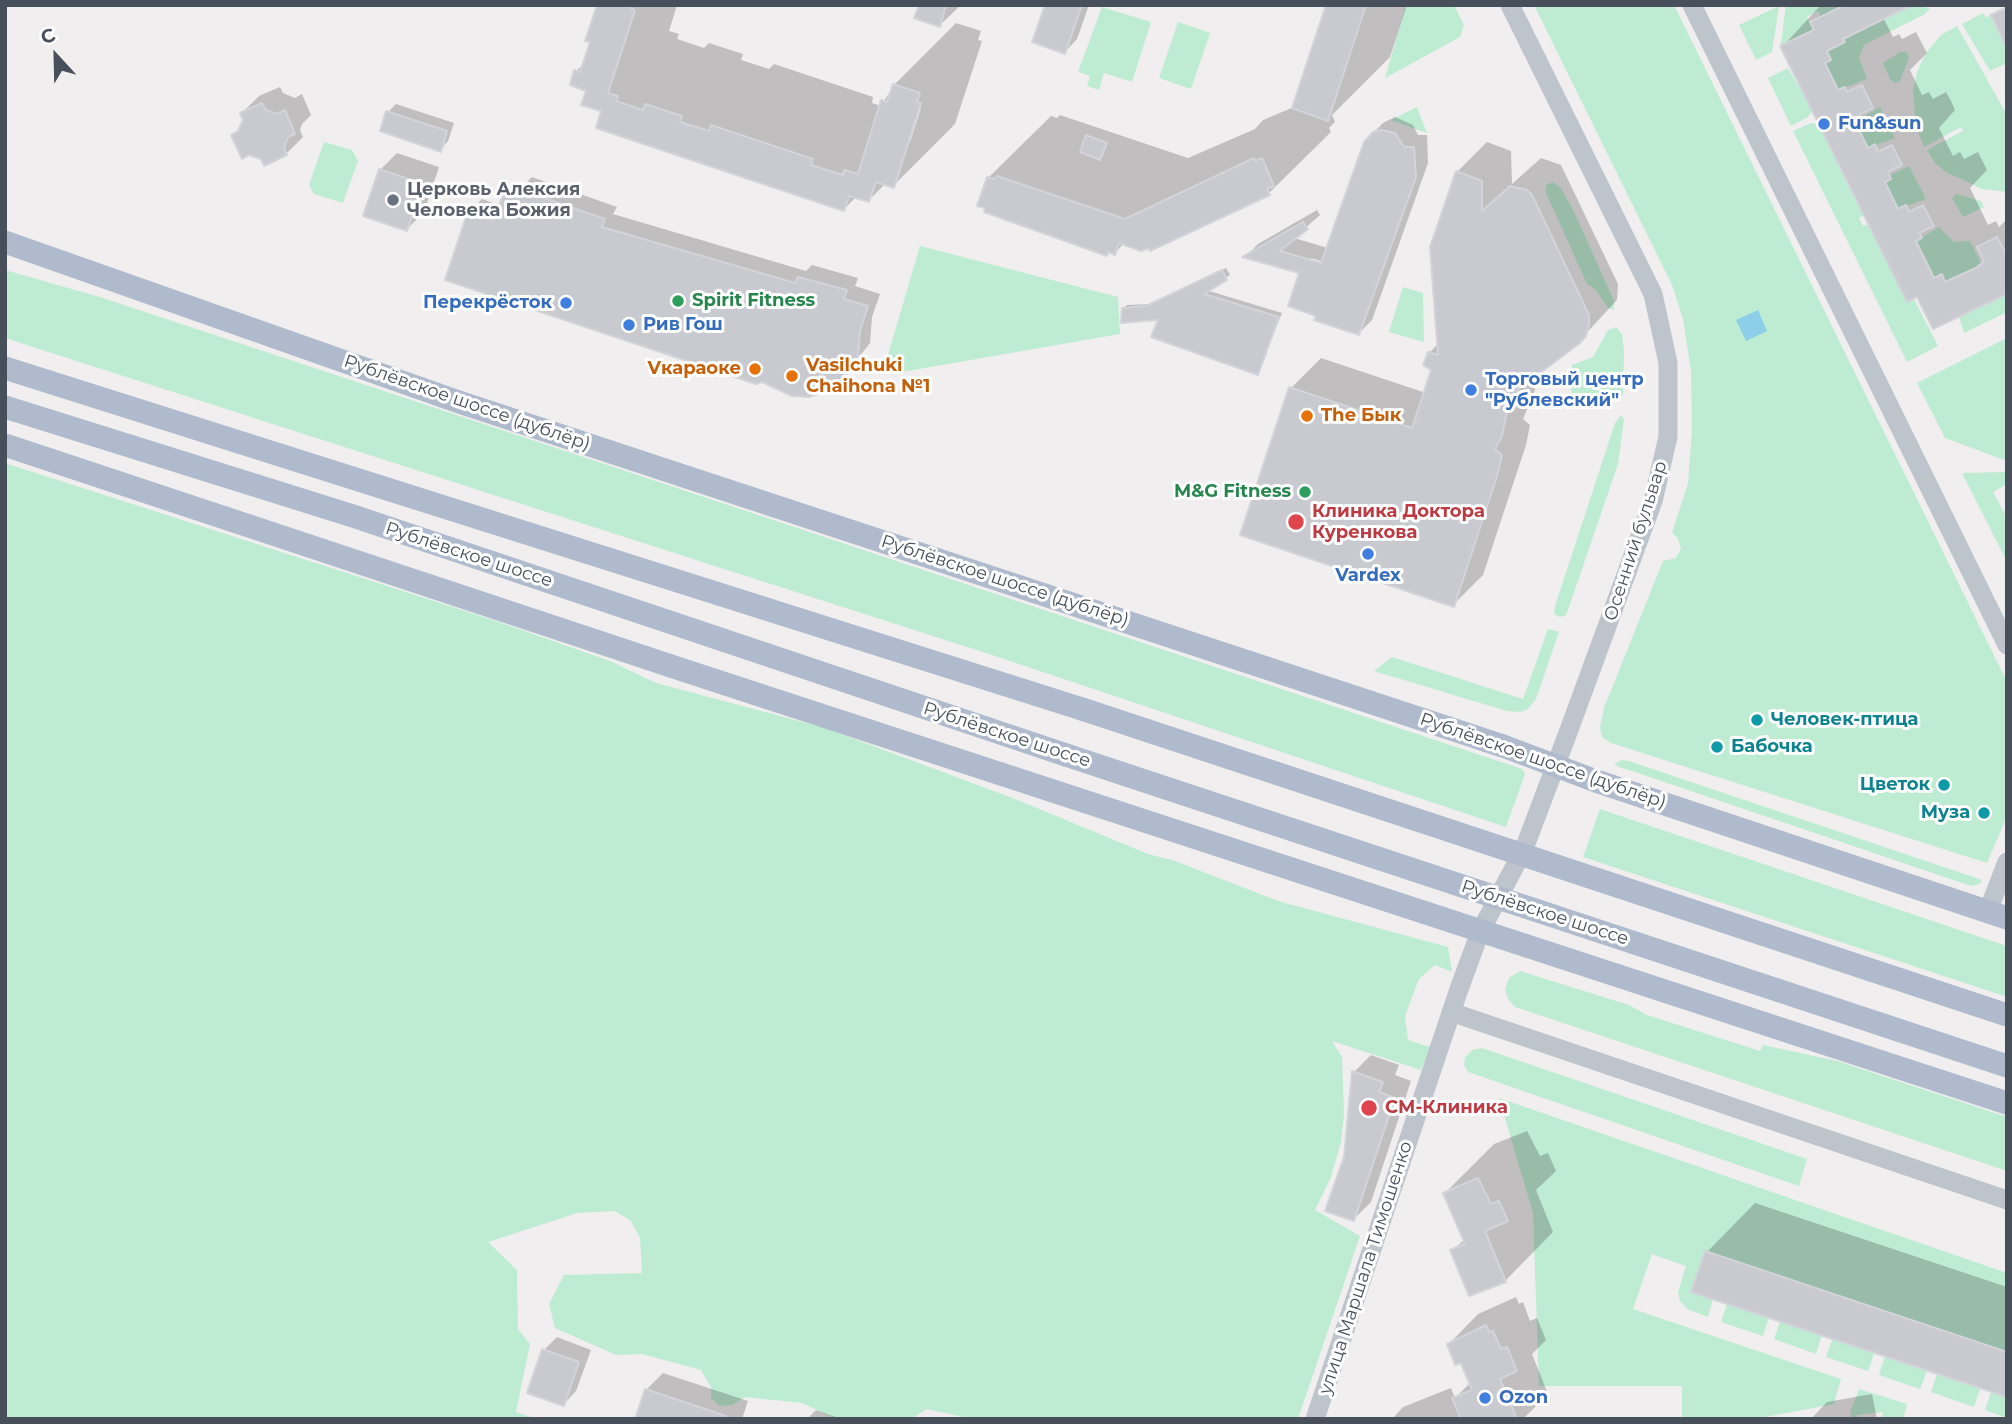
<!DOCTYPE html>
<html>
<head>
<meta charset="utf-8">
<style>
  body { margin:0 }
  #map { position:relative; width:2012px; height:1424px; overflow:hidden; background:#f0eeee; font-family:Montserrat,sans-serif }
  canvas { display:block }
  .frame { position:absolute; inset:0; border:7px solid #47505a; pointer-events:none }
  .north { position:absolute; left:21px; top:21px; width:70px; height:70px; -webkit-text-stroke:5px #fff; paint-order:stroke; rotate:338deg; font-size:19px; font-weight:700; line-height:28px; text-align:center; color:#47505a }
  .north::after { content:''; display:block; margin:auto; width:24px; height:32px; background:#47505a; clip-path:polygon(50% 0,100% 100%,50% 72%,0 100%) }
</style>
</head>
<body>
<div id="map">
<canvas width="2012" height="1424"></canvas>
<div class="frame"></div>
<div class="north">С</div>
</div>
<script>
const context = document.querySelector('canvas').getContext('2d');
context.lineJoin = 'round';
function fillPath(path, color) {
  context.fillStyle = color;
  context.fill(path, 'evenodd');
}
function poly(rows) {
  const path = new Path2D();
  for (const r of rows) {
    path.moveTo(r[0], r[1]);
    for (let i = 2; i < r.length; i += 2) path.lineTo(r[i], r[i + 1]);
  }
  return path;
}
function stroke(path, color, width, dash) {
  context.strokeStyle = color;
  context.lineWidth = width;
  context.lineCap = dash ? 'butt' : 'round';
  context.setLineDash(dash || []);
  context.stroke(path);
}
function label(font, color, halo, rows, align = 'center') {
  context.font = font + ' Montserrat,sans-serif';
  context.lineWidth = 6;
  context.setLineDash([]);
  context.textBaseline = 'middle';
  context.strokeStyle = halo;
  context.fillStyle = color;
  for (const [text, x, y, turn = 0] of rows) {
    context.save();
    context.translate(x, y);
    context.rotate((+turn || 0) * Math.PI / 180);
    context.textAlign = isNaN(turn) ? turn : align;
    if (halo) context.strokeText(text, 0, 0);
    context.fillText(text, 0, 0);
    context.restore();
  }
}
const green = poly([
  [1406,5,1454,5,1464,25,1460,37,1385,78],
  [1534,5,1674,5,2007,682,2007,816,1987,863,1611,743,1602,737,1600,728,1604,708,1663,561,1676,558,1681,548,1677,537,1672,533,1688,483,1692,430,1691,371,1683,319,1672,285],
  [1786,5,1845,5,1821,17,1818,11,1807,17,1814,32,1783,45,1781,44],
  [1908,5,1930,8,1925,14,1864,45,1859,58,1867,79,1838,90,1825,63,1831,60,1827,51,1844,42,1843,39],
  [1779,6,1772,52,1756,60,1739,25],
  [1102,7,1151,22,1132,82,1104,73,1099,90,1087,86,1090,76,1078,72],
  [1983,13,1986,18,1990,15,2007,49,2007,63,1990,71,1962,24],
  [1178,22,1210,33,1191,89,1159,78],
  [1957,26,2007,115,2007,192,1982,189,1946,172,1935,163,1927,150,1963,131,1961,127,1924,147,1916,127,1913,90,1917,72,1926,53,1941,35],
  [1900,52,1906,52,1909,57,1900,81,1895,83,1890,79,1883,63],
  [1788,68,1799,87,1804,85,1813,103,1809,105,1812,111,1808,117,1791,126,1768,78],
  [1417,107,1427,133,1391,120],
  [1880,107,1895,138,1868,148,1855,122],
  [1811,123,1818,124,1829,146,1835,144,1844,162,1838,165,1859,207,1865,205,1869,213,1859,218,1863,226,1869,224,1907,302,1914,299,1938,346,1907,362,1793,131],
  [324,142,352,150,358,161,343,203,314,194,309,185],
  [1909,166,1926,199,1898,209,1885,182,1891,179,1890,175],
  [1553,182,1561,188,1576,216,1614,301,1614,310,1608,308,1595,289,1587,284,1546,193,1546,185],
  [1956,194,1981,201,1984,207,1963,217,1952,198],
  [1939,227,1954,242,1970,241,1981,263,1977,265,1981,273,1957,285,1954,278,1945,282,1942,274,1934,278,1916,241],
  [920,246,1118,297,1120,334,896,373,885,365],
  [5,270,103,298,695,494,1522,769,1525,774,1506,827,992,655,5,338],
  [1403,287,1423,293,1424,342,1389,332],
  [2007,294,2007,312,1964,333,1959,317],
  [1616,327,1622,334,1624,352,1623,395,1612,401,1571,408,1572,365,1593,357,1608,330],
  [2007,338,2007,461,1945,438,1917,383],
  [1621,415,1624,419,1618,464,1568,610,1565,616,1559,617,1554,613,1555,606,1615,423],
  [5,463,496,621,610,661,656,683,825,728,1015,799,1148,854,1175,861,1278,901,1448,947,1452,972,1435,965,1419,979,1405,1016,1408,1040,1430,1047,1421,1070,1332,1041,1342,1057,1344,1114,1341,1142,1331,1177,1315,1210,1360,1236,1298,1419,972,1419,927,1409,911,1419,836,1419,802,1403,745,1397,732,1405,720,1406,711,1398,711,1387,701,1370,642,1354,616,1355,555,1328,549,1304,564,1275,642,1273,640,1238,631,1221,615,1211,577,1213,488,1242,517,1270,518,1329,530,1344,516,1412,537,1419,5,1419],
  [2007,472,2007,484,1993,492,2007,518,2007,562,1962,473],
  [1548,629,1559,632,1536,699,1528,709,1520,712,1507,711,1374,671,1392,657,1523,699],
  [1621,760,1629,761,1982,880,1980,884,1971,886,1614,765],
  [1600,809,2007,946,2007,997,1583,857],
  [1520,971,1629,1005,1647,1015,1760,1051,1763,1045,1837,1061,2007,1117,2007,1171,1515,1007,1508,999,1505,989,1509,978],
  [1482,1048,1807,1159,1799,1186,1468,1072,1464,1065,1465,1058,1472,1050],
  [1499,1098,2007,1273,2007,1352,1705,1251,1691,1291,1713,1299,1708,1317,1687,1309,1680,1301,1678,1292,1686,1266,1652,1254,1633,1309,1841,1379,1834,1404,1755,1419,1682,1419,1682,1386,1539,1386,1533,1213],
  [1727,1304,1769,1317,1763,1336,1721,1322],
  [1780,1321,1822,1335,1816,1354,1774,1339],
  [1832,1339,1874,1353,1868,1371,1826,1357],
  [1885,1356,1927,1371,1920,1389,1879,1375],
  [1937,1374,1980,1389,1974,1407,1931,1392],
  [1859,1389,1907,1404,1903,1419,1881,1419,1883,1412,1857,1415,1857,1419,1852,1419,1850,1413],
  [1991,1392,2007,1397,2007,1418,1985,1410]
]);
const water = poly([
  [1758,310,1767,331,1746,341,1736,320]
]);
const shadow = poly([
  [600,5,677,5,669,31,679,34,677,39,704,48,709,43,743,54,741,60,769,69,774,64,873,97,872,103,881,106,894,85,956,23,981,31,978,40,982,41,955,124,893,186,886,183,869,200,857,196,844,209,603,110,576,71,586,62],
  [921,108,910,142,907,141,916,114],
  [915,5,961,5,940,25],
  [1047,5,1089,5,1077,39,1065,52],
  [1328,5,1407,5,1390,57,1332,115,1335,122,1329,128,1331,132,1269,193,1150,245,1124,243,1115,253,1107,254,989,177,1051,116,1057,118,1060,115,1188,158,1255,129,1263,120,1294,107],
  [1821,5,1908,5,1883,17,1893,37,1899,34,1902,39,1916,32,1927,53,1910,70,1922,95,1929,92,1933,99,1946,92,1951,101,1955,110,1939,128,1953,156,1960,152,1964,159,1978,152,1987,170,1970,188,1988,225,1996,221,1999,227,2007,219,2007,292,1918,294,1782,47],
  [280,87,283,93,295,98,302,94,311,115,302,124,300,130,303,137,286,154,262,157,233,135,243,125,245,120,242,113,259,96],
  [396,104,454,123,448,141,440,150,388,112],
  [1395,117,1413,125,1418,135,1427,135,1428,163,1372,320,1359,333,1318,315,1302,272,1246,256,1258,244,1317,210,1320,215,1294,238,1328,248,1369,137,1383,123],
  [1311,258,1330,264,1329,267,1311,262],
  [1487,142,1511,151,1512,184,1541,158,1561,165,1618,284,1617,300,1579,341,1533,376,1535,390,1523,419,1530,425,1526,445,1483,575,1453,605,1291,388,1321,358,1426,393,1433,369,1429,353,1439,343,1457,172],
  [397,153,439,167,424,212,407,229,380,170],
  [532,177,617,207,613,214,806,271,812,265,858,278,855,286,880,294,872,317,870,343,843,377,469,212,482,199,501,206,505,195,518,182,525,184],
  [1226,268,1230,275,1206,290,1282,313,1258,373,1160,319,1123,308,1127,305,1151,304],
  [1371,1055,1399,1065,1395,1075,1411,1081,1371,1202,1354,1219,1346,1158,1354,1072],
  [1527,1131,1540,1156,1548,1153,1556,1171,1536,1190,1553,1232,1505,1281,1452,1251,1465,1239,1445,1193,1494,1144],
  [1755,1203,2007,1287,2007,1396,1707,1252],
  [1516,1297,1519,1304,1523,1302,1530,1321,1537,1318,1546,1340,1532,1354,1548,1394,1523,1419,1392,1419,1403,1407,1451,1388,1455,1398,1471,1382,1462,1361,1449,1344,1478,1314],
  [557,1337,591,1350,576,1391,564,1404,544,1350],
  [663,1373,748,1401,742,1419,637,1419,646,1390],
  [1872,1394,1877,1419,1811,1419,1827,1402],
  [816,1410,841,1419,807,1419]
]);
const building = poly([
  [597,5,632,5,631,9,635,10,608,93,618,96,616,101,643,110,645,104,682,116,680,122,709,131,711,125,813,159,811,165,843,175,844,170,858,174,881,100,887,102,893,84,920,93,917,102,921,103,894,188,876,182,869,202,849,196,844,211,596,128,601,111,581,105,586,91,570,85,574,70,580,72,590,42,585,41,597,5],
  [919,5,946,5,940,27,914,18,919,5],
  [1045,5,1082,5,1065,54,1032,42,1045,5],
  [1326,5,1366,5,1328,121,1292,108,1326,5],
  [1845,5,1912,5,1843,39,1845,42,1827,51,1831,60,1825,63,1838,90,1845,87,1847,92,1862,85,1873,108,1859,115,1861,119,1855,122,1868,148,1875,144,1878,152,1892,145,1902,165,1888,172,1891,179,1885,182,1898,209,1906,205,1909,212,1923,205,1934,226,1919,233,1922,238,1916,241,1934,278,1942,274,1945,282,1978,267,1984,261,1977,247,1997,237,2007,256,2007,294,1933,329,1917,297,1907,302,1780,46,1814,30,1810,22,1845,5],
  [2007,7,2007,49,1991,15,2007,7],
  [262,103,266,110,277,114,285,110,295,134,288,137,284,148,287,155,264,166,261,159,249,155,242,159,231,135,238,131,243,120,240,113,262,103],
  [386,111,447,131,441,152,380,131,386,111],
  [1381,130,1395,133,1404,147,1414,147,1416,177,1359,335,1314,320,1316,316,1288,306,1299,273,1242,257,1303,222,1308,229,1280,251,1321,263,1364,142,1373,132,1381,130],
  [1086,135,1107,143,1100,160,1080,152,1086,135],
  [1254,158,1255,161,1262,158,1274,186,1267,189,1270,195,1150,251,1149,248,1141,251,1119,243,1115,255,1108,252,1107,256,984,212,985,208,977,206,987,177,995,179,997,176,1125,219,1254,158],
  [379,169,423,184,407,231,363,216,379,169],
  [1456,171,1482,181,1482,211,1510,186,1527,190,1532,195,1589,315,1589,324,1586,336,1580,343,1504,400,1507,411,1502,436,1495,449,1502,455,1497,476,1454,607,1240,535,1289,387,1412,428,1431,370,1423,365,1428,352,1438,355,1430,247,1456,171],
  [518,189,605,219,602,227,795,283,798,277,847,290,844,299,868,306,860,331,858,357,853,368,830,390,809,397,792,396,762,382,756,384,445,280,468,211,494,220,503,194,515,197,518,189],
  [1222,270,1227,280,1204,294,1279,317,1258,375,1151,337,1158,320,1121,323,1122,308,1146,306,1222,270],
  [1352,1071,1383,1082,1379,1092,1395,1098,1354,1221,1325,1211,1344,1157,1352,1071],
  [1478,1178,1491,1204,1499,1201,1508,1221,1485,1231,1506,1282,1469,1296,1450,1250,1465,1244,1443,1193,1478,1178],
  [1705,1251,2007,1352,2007,1397,1691,1292,1705,1251],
  [1486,1325,1489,1332,1493,1331,1501,1349,1507,1347,1517,1371,1500,1379,1517,1419,1461,1419,1452,1398,1472,1390,1461,1363,1455,1365,1447,1344,1486,1325],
  [542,1349,579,1362,564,1406,527,1393,542,1349],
  [645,1389,726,1416,726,1419,635,1419,645,1389]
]);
const minor = poly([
  [1692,5,2007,645],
  [1988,911,2007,862],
  [1451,1012,2007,1200],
  [1315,1419,1458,992,1480,932,1524,849,1569,730,1653,501,1668,437,1668,363,1653,294,1510,5]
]);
const major = poly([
  [5,242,459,402,1503,746,1596,781,2007,918],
  [5,368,1082,709],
  [5,407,353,516,1066,755],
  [5,445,683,670,2007,1103]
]);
const majorBridge = poly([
  [1082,709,2007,1015],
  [1066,755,2007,1066]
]);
const markers = [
  [1824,124,7,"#3f7fe0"],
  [393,200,7,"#6b7280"],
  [678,301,7,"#2e9e5b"],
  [566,303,7,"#3f7fe0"],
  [629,325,7,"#3f7fe0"],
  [755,369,7,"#e8710a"],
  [792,376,7,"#e8710a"],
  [1471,390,7,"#3f7fe0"],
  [1307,416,7,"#e8710a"],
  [1305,492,7,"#2e9e5b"],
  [1296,522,9,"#e0444e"],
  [1368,554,7,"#3f7fe0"],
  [1757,720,7,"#0f9aa8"],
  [1717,747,7,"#0f9aa8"],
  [1944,785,7,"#0f9aa8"],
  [1984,813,7,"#0f9aa8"],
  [1369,1108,9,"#e0444e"],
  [1485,1398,7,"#3f7fe0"]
];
const shopNames = [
  ["Fun&sun",1838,124],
  ["Перекрёсток",552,303,"right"],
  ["Рив Гош",643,325],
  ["Торговый центр",1485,380],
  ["\"Рублевский\"",1485,401],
  ["Vardex",1368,576,"center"],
  ["Ozon",1499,1398]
];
const worshipNames = [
  ["Церковь Алексия",407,190],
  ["Человека Божия",407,211]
];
const leisureNames = [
  ["Spirit Fitness",692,301],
  ["M&G Fitness",1291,492,"right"]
];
const foodNames = [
  ["Vasilchuki",806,366],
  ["Chaihona №1",806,387],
  ["Vкараоке",741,369,"right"],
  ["The Бык",1321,416]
];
const streetNames = [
  ["Рублёвское шоссе (дублёр)",467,403,19],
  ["Осенний бульвар",1636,541,-72],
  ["Рублёвское шоссе",469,555,18],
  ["Рублёвское шоссе (дублёр)",1005,581,18],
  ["Рублёвское шоссе",1007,735,18],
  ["Рублёвское шоссе (дублёр)",1543,761,19],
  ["Рублёвское шоссе",1545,913,18],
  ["улица Маршала Тимошенко",1366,1268,-72]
];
const healthNames = [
  ["Клиника Доктора",1312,512],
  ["Куренкова",1312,533],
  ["СМ-Клиника",1385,1108]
];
const cultureNames = [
  ["Человек-птица",1771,720],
  ["Бабочка",1731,747],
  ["Цветок",1930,785,"right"],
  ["Муза",1970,813,"right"]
];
fillPath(green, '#beecd3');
fillPath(water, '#8dcfe8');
fillPath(shadow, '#0003');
fillPath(building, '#c8cad0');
stroke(building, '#d2d4d9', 2);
stroke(minor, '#bdc4cc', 19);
stroke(major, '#afbbcc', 23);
stroke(majorBridge, '#afbbcc', 23);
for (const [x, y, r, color] of markers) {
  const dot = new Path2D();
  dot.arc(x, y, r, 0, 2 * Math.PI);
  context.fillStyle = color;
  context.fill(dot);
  stroke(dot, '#fff', 2.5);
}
label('bold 18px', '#366cbe', '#fff', shopNames, 'left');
label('bold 18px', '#5b616d', '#fff', worshipNames, 'left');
label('bold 18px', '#27864d', '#fff', leisureNames, 'left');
label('bold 18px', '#c56008', '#fff', foodNames, 'left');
label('18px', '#47505a', '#fff', streetNames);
label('bold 18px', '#be3a42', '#fff', healthNames, 'left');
label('bold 18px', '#0d838f', '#fff', cultureNames, 'left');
</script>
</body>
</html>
